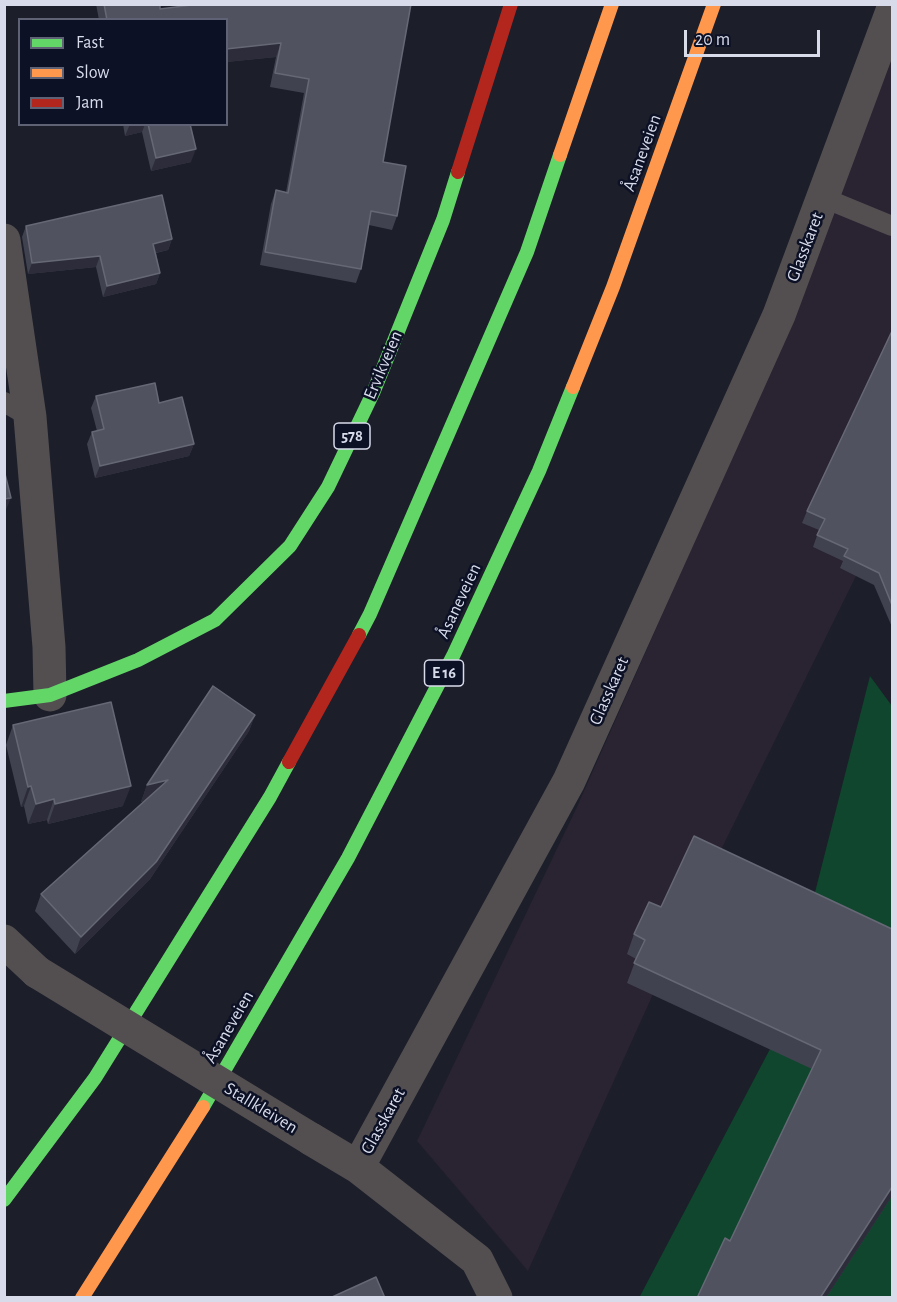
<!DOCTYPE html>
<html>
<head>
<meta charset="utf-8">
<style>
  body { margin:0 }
  #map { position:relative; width:897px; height:1302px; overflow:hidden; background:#1c1e2a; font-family:"Alegreya Sans",sans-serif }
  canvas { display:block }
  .frame { position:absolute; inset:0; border:6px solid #d7dbea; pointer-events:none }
  .legend { position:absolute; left:18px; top:18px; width:210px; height:108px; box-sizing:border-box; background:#0d1126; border:2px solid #5e6274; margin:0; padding:8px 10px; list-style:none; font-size:18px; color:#d7dbea }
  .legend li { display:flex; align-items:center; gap:12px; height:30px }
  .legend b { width:30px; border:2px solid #5e6274 }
  .scale { position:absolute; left:684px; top:30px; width:136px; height:27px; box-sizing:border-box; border:3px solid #d7dbea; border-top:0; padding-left:8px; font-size:18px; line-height:21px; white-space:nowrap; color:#d7dbea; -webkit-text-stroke:4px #0d1126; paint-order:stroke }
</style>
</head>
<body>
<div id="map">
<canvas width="897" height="1302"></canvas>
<div class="frame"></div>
<ul class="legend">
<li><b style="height:8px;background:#63d668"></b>Fast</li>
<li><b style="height:8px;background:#ff974d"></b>Slow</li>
<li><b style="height:8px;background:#b3261e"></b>Jam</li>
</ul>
<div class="scale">20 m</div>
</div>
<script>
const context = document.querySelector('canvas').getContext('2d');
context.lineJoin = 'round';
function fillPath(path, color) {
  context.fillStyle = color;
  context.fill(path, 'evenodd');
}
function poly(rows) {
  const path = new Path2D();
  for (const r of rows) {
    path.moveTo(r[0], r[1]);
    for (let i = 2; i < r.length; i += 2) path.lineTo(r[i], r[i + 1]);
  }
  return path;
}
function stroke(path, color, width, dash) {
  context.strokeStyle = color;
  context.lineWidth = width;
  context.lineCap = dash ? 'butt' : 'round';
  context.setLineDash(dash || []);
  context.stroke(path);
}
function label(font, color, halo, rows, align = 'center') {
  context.font = font + ' "Alegreya Sans",sans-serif';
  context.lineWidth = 5;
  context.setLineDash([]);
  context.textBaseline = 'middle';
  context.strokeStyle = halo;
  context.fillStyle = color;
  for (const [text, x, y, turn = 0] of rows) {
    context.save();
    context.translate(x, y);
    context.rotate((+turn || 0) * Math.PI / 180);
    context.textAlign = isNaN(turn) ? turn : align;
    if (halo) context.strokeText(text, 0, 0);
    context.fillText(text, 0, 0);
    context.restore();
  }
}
const industrial = poly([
  [892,59,892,503,687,919,528,1271,417,1141,576,809,783,342]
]);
const forest = poly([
  [870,676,892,706,892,1297,639,1298,780,1030]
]);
const lane = poly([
  [824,198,892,226],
  [4,402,30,417]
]);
const street = poly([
  [4,240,30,417,49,647,50,695],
  [4,941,37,972],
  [311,1139,358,1167,477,1260,496,1298],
  [358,1167,569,781,779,315,892,11]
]);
const fast = poly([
  [359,635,370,614,527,252,560,155],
  [4,701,50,695,138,660,215,620,290,546,328,487,373,393,443,220,458,172],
  [203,1107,348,858,454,654,539,471,573,387],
  [4,1200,95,1078,270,797,289,762]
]);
const slow = poly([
  [560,155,612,4],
  [573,387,613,287,714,4],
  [82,1298,203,1107]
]);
const jam = poly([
  [458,172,511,4],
  [289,762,359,635]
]);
const streetBridge = poly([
  [37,972,311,1139]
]);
const wall = poly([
  [96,4,160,4,160,9,411,4,383,162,397,216,392,230,369,225,361,269,356,283,260,265,271,204,276,190,286,192,304,93,270,87,276,57,226,62,226,20,99,20],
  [123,124,190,124,191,162,151,171,142,132,125,136],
  [26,226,172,239,168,250,156,253,160,273,156,284,103,297,96,267,28,274,22,237],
  [892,331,892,627,874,585,840,568,843,561,813,547,819,530,802,523,807,511],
  [96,396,159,403,194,444,189,456,95,478,87,444,92,432,97,431,91,408],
  [255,715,249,731,150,879,75,954,35,911,41,894,145,801,141,802,147,785],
  [13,725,123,806,48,824,47,820,28,824,24,806,21,807,6,745],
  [661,907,892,929,892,1196,826,1298,697,1298,730,1241,812,1069,627,983,636,959,627,954,634,934]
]);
const shadedWall = poly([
  [281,43,276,57,226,62,226,49],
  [130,124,145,124,142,132,125,136],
  [196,149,191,162,151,171,156,158],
  [172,239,168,250,149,254,153,244],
  [100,256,96,267,28,274,32,263],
  [160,273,156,284,103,297,107,286],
  [194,444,189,456,95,478,100,466],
  [11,498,6,510,4,510,4,499],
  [255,715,249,731,150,879,75,954,81,937],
  [168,780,162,796,141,802,147,785],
  [31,786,24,806,21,807,28,787],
  [131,786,123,806,48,824,55,804],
  [54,799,47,820,28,824,36,804],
  [892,1187,892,1196,826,1298,820,1298]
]);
const building = poly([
  [104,4,160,4,160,9,199,4,411,4,383,162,406,166,397,216,371,211,361,269,265,252,276,190,288,193,309,79,275,73,281,43,226,49,226,20,107,20,104,4],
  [148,124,190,124,196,149,156,158,148,124],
  [162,195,172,239,153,244,160,273,107,286,100,256,32,263,26,226,162,195],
  [892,331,892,605,879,573,844,556,848,549,817,535,825,519,807,511,892,331],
  [155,383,159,403,182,397,194,444,100,466,92,432,104,429,96,396,155,383],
  [4,470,11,498,4,499,4,470],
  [213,686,255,715,156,862,81,937,41,894,168,780,147,785,213,686],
  [111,702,131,786,55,804,54,799,36,804,31,786,28,787,13,725,111,702],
  [694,836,892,929,892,1187,820,1298,697,1298,725,1238,730,1241,821,1050,634,963,645,940,634,934,649,902,661,907,694,836],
  [376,1277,385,1298,330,1298,376,1277]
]);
const shields = [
  [352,436,36],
  [444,673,39]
];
const shieldNames = [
  ["578",352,436],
  ["E 16",444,673]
];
const streetNames = [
  ["Åsaneveien",642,153,-70],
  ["Glasskaret",805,247,-69],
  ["Ervikveien",383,365,-67],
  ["Åsaneveien",459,601,-65],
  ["Glasskaret",609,691,-66],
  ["Åsaneveien",229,1027,-60],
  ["Stallkleiven",261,1108,31],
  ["Glasskaret",383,1121,-61]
];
fillPath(industrial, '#2a2331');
fillPath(forest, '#0f462d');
stroke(lane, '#534f51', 20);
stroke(street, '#534f51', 33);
stroke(fast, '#63d668', 14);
stroke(slow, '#ff974d', 14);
stroke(jam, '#b3261e', 14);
stroke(streetBridge, '#534f51', 33);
fillPath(wall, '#414250');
fillPath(shadedWall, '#2c2c3a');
fillPath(building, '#515260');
stroke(building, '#666876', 1.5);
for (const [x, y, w] of shields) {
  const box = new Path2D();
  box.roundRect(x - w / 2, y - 13, w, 26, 4.5);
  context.fillStyle = '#0d1126';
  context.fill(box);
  stroke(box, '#d7dbea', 1.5);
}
label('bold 16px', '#d7dbea', null, shieldNames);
label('18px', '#d7dbea', '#0d1126', streetNames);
</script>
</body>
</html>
